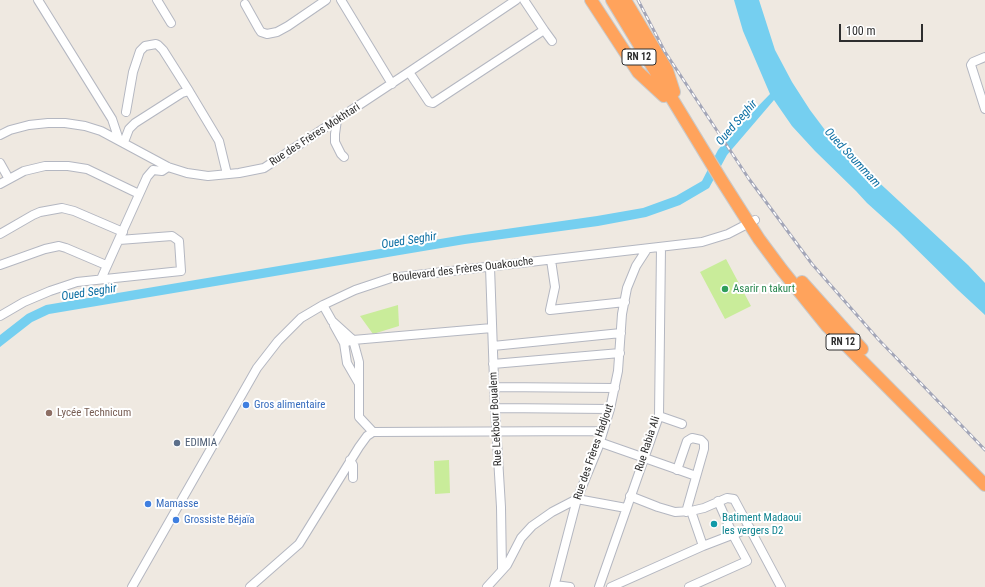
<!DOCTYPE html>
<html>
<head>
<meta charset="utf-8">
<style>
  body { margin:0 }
  #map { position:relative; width:985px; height:587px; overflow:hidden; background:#efe9e1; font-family:"Roboto Condensed",sans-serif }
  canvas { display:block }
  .scale { position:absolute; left:839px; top:24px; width:84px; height:18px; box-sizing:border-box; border:2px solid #2e2e2e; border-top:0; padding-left:5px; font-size:12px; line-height:14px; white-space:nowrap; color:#2e2e2e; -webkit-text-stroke:3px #fff; paint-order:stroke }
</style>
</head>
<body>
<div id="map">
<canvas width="985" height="587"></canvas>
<div class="scale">100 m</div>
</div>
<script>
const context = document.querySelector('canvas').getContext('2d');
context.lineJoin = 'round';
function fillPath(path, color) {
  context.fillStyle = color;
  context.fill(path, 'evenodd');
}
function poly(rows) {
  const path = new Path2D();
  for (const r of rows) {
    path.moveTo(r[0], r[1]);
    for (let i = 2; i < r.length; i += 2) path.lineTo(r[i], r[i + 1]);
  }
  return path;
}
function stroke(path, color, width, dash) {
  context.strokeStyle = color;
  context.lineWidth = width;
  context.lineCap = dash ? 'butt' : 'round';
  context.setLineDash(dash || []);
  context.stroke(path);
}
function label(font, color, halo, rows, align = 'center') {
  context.font = font + ' "Roboto Condensed",sans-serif';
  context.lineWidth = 4;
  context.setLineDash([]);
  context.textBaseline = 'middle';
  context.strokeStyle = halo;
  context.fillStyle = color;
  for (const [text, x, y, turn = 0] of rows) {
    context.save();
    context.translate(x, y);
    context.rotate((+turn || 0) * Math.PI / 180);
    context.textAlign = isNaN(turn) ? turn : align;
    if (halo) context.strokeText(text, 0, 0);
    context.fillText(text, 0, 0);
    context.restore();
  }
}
const pitch = poly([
  [726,259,751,306,725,319,700,272],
  [398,305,399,326,373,334,360,316],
  [449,460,450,493,435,494,434,461]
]);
const water = poly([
  [734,0,759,0,775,50,792,82,810,110,831,138,968,265,985,283,985,315,958,290,897,230,867,203,856,191,815,151,792,126,774,100,727,155,709,188,680,205,646,217,598,226,465,244,49,314,32,322,0,347,0,335,27,314,46,305,464,235,597,216,643,208,676,196,702,181,718,150,731,134,770,94,743,31]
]);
const minor = poly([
  [38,0,112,119,119,140],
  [157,0,171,23],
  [341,0,392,84],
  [524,0,544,30],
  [245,4,259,29,261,32,267,34,277,32,288,26,326,0],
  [985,57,973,62,971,65,985,109],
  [409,72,429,102,433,103,544,30,552,41],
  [126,112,133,72,140,51,145,46,156,44,158,45,163,50,189,91],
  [337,120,335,134,335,142,341,154,344,157],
  [0,135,10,130,29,125,48,123,65,123,85,126,101,131,168,167,187,173,208,176,239,173,264,168,409,72,516,0],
  [124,142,129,129,135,123,182,93,189,91,219,141,227,174],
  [0,163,9,179],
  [0,184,24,171,45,166,68,166,87,169,139,194],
  [0,234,33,215,40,212,62,208,74,211,123,232],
  [551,260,555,287,550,310,625,302],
  [0,265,45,249,59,246,66,248,106,265],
  [490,267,495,408,501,507,502,570],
  [101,279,147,177,153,170,162,171,168,167],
  [323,305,332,321,353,340,359,362,359,417,373,432],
  [0,316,24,302,50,291,77,282,181,271,179,241,172,236,119,240],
  [334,325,344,343,347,363,358,382],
  [344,343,353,340,492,328],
  [493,346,621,333],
  [493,364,620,353],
  [494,387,615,388],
  [495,408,610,409],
  [659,416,682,424],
  [599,442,696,476],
  [350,460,353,465,353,478],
  [677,470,687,441,692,438,701,440,704,443,704,449,686,512],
  [630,496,658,507,675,512,691,511,704,508,727,498,734,499,781,587],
  [691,511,703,546],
  [555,585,570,587],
  [132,587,257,368,278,341,301,318,323,305,355,290,391,278,702,242,728,234,755,220],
  [250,587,299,544,359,447,367,436,373,432,603,431],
  [487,587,507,565,521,538,532,526,552,512,577,499,626,508],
  [554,587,577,499,598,448,610,409,618,371,622,314,627,288,636,266,647,249],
  [599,587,659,416,661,247],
  [611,587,703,546,750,528],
  [689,587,747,561,733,535,718,501]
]);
const highway = poly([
  [591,0,638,72,664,96],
  [612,0,722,181,759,239,782,270,827,326,985,485],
  [625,0,667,70,674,92],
  [802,282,862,349]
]);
const rail = poly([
  [638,0,665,52,749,179,812,264,878,339,985,450]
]);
const markers = [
  [725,289,4,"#2e9e5b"],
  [246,405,4,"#3f7fe0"],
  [49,413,4,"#8d6e63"],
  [177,443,4,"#5c6f8a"],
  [148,504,4,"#3f7fe0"],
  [176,520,4,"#3f7fe0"],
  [714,524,4,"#0f9aa8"]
];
const shields = [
  [639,57,34],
  [843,342,34]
];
const shieldNames = [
  ["RN 12",639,57],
  ["RN 12",843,342]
];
const streetNames = [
  ["Rue des Frères Mokhtari",315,135,-33],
  ["Boulevard des Frères Ouakouche",463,270,-7],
  ["Rue Lekbour Boualem",496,419,-93],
  ["Rue Rabia Ali",648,444,-72],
  ["Rue des Frères Hadjout",594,452,-71]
];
const leisureNames = [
  ["Asarir n takurt",733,289]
];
const shopNames = [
  ["Gros alimentaire",254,405],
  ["Mamasse",156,504],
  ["Grossiste Béjaïa",184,520]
];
const educationNames = [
  ["Lycée Technicum",57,413]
];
const serviceNames = [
  ["EDIMIA",185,443]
];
const cultureNames = [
  ["Batiment Madaoui",722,518],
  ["les vergers D2",722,531]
];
const waterNames = [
  ["Oued Seghir",737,123,-49],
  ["Oued Soummam",852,158,47],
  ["Oued Seghir",409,241,-9],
  ["Oued Seghir",89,293,-9]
];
fillPath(pitch, '#c9ec9a');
fillPath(water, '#75cff0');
stroke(minor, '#b4b7c1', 10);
stroke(highway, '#c9c9c9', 14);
stroke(minor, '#fff', 8);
stroke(highway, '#ffa35c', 12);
stroke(rail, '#a3a6b8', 3);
stroke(rail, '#fff', 1.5, [4.5]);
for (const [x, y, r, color] of markers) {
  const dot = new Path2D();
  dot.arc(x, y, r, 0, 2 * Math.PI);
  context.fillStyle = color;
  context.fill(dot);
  stroke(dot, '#fff', 1.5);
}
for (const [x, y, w] of shields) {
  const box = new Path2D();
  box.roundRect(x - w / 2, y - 8, w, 16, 3);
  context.fillStyle = '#fff';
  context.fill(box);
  stroke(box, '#2e2e2e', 1);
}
label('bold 10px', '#2e2e2e', null, shieldNames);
label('11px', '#2e2e2e', '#fff', streetNames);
label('11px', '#27864d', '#fff', leisureNames, 'left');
label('11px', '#366cbe', '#fff', shopNames, 'left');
label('11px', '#785e54', '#fff', educationNames, 'left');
label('11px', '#4e5e75', '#fff', serviceNames, 'left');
label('11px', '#0d838f', '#fff', cultureNames, 'left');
label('italic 12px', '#0d6fa3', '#fff', waterNames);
</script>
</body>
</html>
